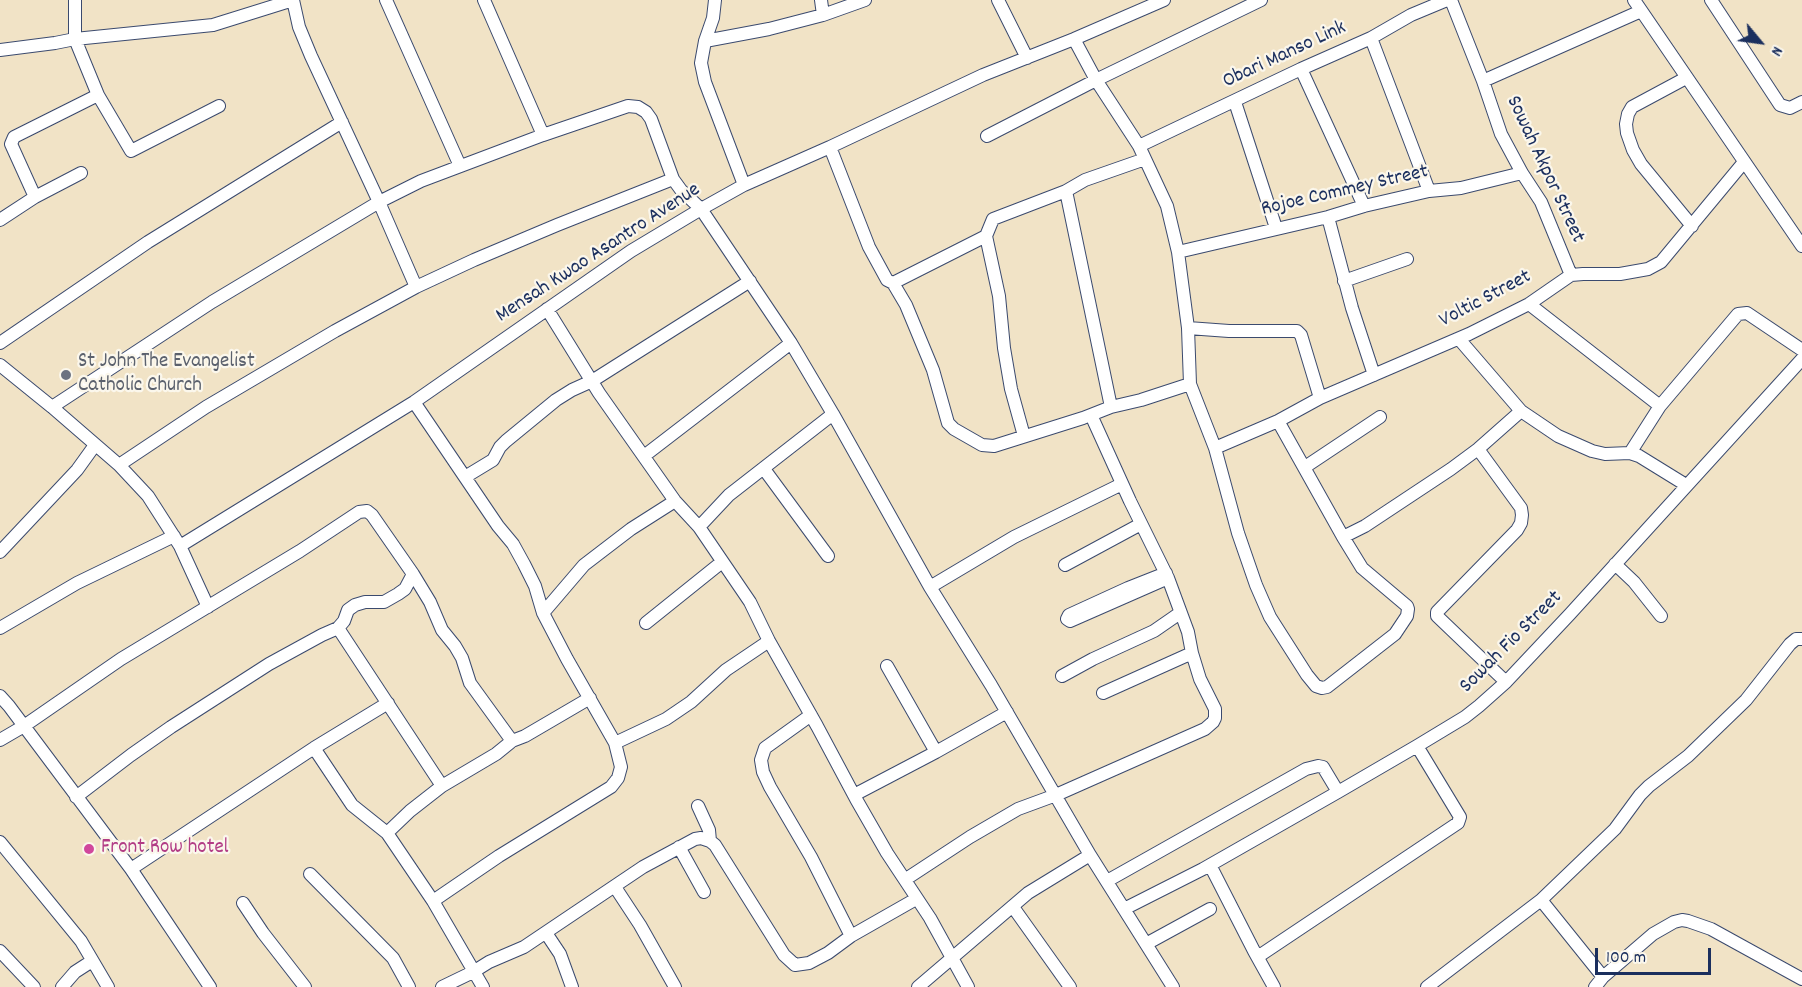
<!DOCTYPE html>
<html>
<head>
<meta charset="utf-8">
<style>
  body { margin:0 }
  #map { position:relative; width:1802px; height:987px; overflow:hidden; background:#f1e3c6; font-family:Dekko,sans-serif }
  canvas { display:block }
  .north { position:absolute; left:1730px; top:12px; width:60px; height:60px; -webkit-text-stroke:4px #fbf7ec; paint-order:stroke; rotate:119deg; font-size:16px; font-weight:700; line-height:24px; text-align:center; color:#1b2f5e }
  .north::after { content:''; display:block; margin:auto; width:21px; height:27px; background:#1b2f5e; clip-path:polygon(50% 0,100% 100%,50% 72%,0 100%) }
  .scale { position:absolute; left:1595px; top:948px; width:116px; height:27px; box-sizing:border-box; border:3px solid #1b2f5e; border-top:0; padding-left:8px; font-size:18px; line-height:21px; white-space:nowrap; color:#1b2f5e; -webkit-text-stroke:4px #fbf7ec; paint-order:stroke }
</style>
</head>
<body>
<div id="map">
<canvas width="1802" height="987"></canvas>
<div class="north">N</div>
<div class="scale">100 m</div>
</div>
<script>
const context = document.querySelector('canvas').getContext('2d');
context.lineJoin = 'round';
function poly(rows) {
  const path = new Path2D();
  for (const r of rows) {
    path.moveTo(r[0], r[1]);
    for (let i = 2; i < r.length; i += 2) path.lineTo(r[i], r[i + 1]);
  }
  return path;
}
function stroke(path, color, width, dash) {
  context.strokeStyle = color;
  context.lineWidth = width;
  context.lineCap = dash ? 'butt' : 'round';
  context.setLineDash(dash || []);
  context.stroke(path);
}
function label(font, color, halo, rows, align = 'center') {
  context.font = font + ' Dekko,sans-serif';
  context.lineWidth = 4.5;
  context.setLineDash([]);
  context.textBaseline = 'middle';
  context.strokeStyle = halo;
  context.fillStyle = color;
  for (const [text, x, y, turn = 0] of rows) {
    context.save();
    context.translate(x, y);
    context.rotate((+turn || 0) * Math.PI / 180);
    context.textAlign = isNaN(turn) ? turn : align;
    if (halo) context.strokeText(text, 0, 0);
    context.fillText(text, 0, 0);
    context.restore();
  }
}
const minor = poly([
  [293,0,299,27,311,56,379,202,416,287],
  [386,0,460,166],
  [484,0,543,135],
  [715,0,713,18,705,41,701,63,705,82,744,185],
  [998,0,1027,58],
  [1451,0,1483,81,1501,134,1522,173,1541,202,1571,275],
  [1634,0,1802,246],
  [1711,0,1780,105,1790,108,1802,102],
  [823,15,865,0],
  [1371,38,1429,191],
  [1074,39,1096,80,1139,146,1167,206,1178,252,1188,328,1190,384,1215,448,1238,533,1256,585,1270,617,1307,675,1316,686,1322,688,1327,687,1395,634,1407,616,1408,609,1407,606,1362,568,1343,537],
  [705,41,769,29,823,15,821,0],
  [0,50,55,43,75,39,213,25,293,0],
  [1301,69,1364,206],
  [1686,78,1632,107,1628,114,1626,124,1627,133,1633,150,1641,164,1692,226],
  [1483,81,1641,11],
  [98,95,131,151,219,106],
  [1235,102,1276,228],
  [987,136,1096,80,1261,0],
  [1139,146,1301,69,1371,38,1411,15,1447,0],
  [830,147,869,247,887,280,893,283,986,236,993,219,1066,191],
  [35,197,11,144,14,137,98,95,75,39,75,0],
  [1328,217,1352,308,1374,375],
  [0,220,35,197,81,173],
  [986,236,999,296,1004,348,1011,389,1024,436],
  [1178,252,1328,217,1364,206,1429,191,1461,188,1522,173],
  [1344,281,1407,259],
  [893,283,906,305,933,370,948,423,954,429,982,445,994,446,1083,418,1111,407,1141,400,1190,384],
  [1529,304,1660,406],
  [547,309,599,393,675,501,699,527,750,602,769,641,817,726,856,799,887,853,930,918,968,987],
  [1188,328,1229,331,1297,331,1301,335,1320,398],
  [0,343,148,242,342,122],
  [0,365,52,407,119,465,148,496,180,546,208,607],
  [414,402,498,526,513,544,524,564,535,586,543,613,567,659,615,743,621,767,618,778,611,787,499,856,433,901],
  [52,407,212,302,379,202,421,181,543,135,628,106,638,107,646,112,651,119,673,179,681,190,701,209,791,343,833,414,930,587,991,685,1090,855,1173,987],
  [1111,407,1066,191,1085,180,1145,159],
  [1521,411,1558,436,1592,451,1605,454,1630,453,1639,456,1686,485],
  [1278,421,1343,537,1365,526,1451,469,1478,449,1521,411,1459,339],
  [1215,448,1278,421,1320,398,1469,334,1529,304,1571,275,1583,274,1620,274,1648,269,1661,262,1744,162],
  [1478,449,1521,508,1522,515,1521,523,1517,530,1437,612,1437,616,1506,682],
  [1630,453,1660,406,1738,314,1747,313,1802,350],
  [644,456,791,343],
  [119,465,206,407,335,331,416,287,474,260,557,225,673,179],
  [1305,467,1380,417],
  [764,469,828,556],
  [465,477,493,460,500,447,506,441,556,400,572,390,592,381,750,281],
  [699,527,729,495,833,414],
  [180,546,414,402,631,251,701,209,744,185,830,147,983,75,1074,39,1164,0],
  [0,552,77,470,95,445],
  [1615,564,1634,582,1661,616],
  [1065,565,1141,524],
  [1166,573,1128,588,1069,615,1067,619,1070,621,1168,578],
  [930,587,1014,537,1122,484],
  [543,613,584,565,631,529,675,501],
  [646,623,722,562],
  [0,628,77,583,174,536],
  [338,628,442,786],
  [887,666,936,752],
  [1062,676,1093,659,1154,631,1180,613],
  [1103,693,1192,653],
  [0,696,9,706,131,869,210,987],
  [811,715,765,748,761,760,763,772,770,787,811,857,851,936],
  [0,740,24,726,121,659,300,551,359,512,367,511,372,515,413,574,430,602,442,630,455,646,462,658,470,683,512,741],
  [615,743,666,719,691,702,726,670,769,641],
  [314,748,352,805,387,833,433,901,483,987],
  [854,795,936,752,1007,712],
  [76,797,131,755,171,727,269,664,322,635,338,628,344,621,348,610,355,605,365,602,384,602,398,594,405,589,413,574],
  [698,806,709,830,710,841],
  [387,833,410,811,442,786,496,754,512,741,525,736,590,698],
  [0,842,81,941,108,987],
  [679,847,704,892],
  [1210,865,1254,951,1274,987],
  [131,869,314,748,388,703],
  [310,874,393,958,409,987],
  [906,879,970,837,1018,809,1056,795,1205,729,1213,722,1215,718,1215,709,1200,679,1192,653,1188,632,1168,578,1130,501,1091,415],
  [1107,881,1306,769,1318,766,1323,767,1338,792],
  [615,887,640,925,675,987],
  [1541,900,1603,977,1595,987],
  [243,903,263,933,305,987],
  [1013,907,1070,987],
  [1124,909,1203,869,1338,792,1417,746,1465,717,1479,706,1506,682,1570,614,1802,359],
  [546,933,560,954,572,987],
  [1146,944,1210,909],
  [0,951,34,987],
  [1254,951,1257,954,1262,954,1458,823,1460,817,1417,746],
  [1603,977,1653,934,1674,922,1682,920,1688,921,1711,929,1802,979],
  [62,987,75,972,92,961],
  [442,987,473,972,489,962,524,947,643,867,695,839,701,838,710,841,715,845,784,955,795,965,809,963,828,953,851,936,916,899],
  [918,987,1028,893,1090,855],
  [1427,987,1541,900,1615,829,1640,795,1649,786,1688,756,1746,700,1790,644,1796,639,1802,639]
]);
const markers = [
  [66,375,6,"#6b7280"],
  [89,849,6,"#d1479c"]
];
const streetNames = [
  ["Obari Manso Link",1285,56,-25],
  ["Sowah Akpor Street",1544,170,65],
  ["Rojoe Commey Street",1345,192,-13],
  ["Mensah Kwao Asantro Avenue",599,254,-33],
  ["Voltic Street",1486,300,-28],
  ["Sowah Fio Street",1512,643,-45]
];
const worshipNames = [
  ["St John The Evangelist",78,363],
  ["Catholic Church",78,387]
];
const hotelNames = [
  ["Front Row hotel",101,849]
];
stroke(minor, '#3b4a6e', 14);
stroke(minor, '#fff', 12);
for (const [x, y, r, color] of markers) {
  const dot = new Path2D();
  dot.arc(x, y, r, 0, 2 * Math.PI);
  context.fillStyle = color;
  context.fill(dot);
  stroke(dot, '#fbf7ec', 2);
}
label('21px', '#1b2f5e', '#fbf7ec', streetNames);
label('21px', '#5b616d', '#fbf7ec', worshipNames, 'left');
label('21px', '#b23c85', '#fbf7ec', hotelNames, 'left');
</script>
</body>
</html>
